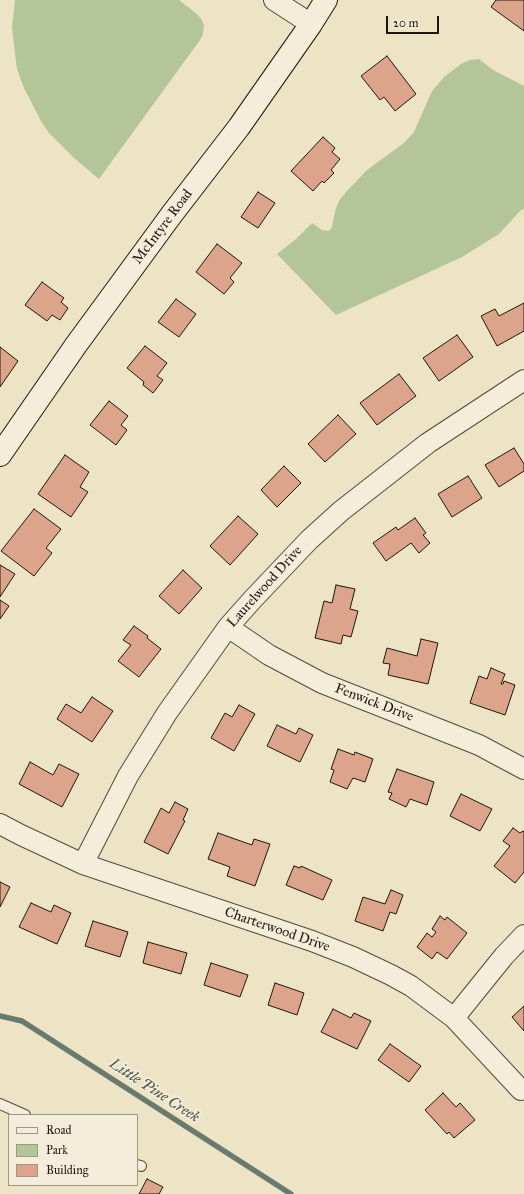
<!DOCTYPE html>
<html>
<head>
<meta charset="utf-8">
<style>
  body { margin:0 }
  #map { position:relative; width:524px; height:1194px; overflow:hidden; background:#ede4c6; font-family:"IM FELL Great Primer",serif }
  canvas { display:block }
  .legend { position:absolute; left:8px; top:1114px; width:130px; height:72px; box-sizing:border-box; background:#f3edda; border:1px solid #9e9788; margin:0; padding:5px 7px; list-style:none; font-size:12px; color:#1f160e }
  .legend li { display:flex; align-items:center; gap:8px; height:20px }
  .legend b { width:20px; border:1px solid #9e9788 }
  .scale { position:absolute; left:386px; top:16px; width:53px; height:18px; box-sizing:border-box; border:2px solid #1f160e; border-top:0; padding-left:5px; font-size:12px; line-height:14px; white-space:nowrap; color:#1f160e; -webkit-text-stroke:3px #f3edda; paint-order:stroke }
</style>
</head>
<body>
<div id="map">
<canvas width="524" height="1194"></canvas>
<ul class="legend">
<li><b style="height:5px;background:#f3edda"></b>Road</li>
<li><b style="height:11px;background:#b3c599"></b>Park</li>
<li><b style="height:11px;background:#dca58b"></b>Building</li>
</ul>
<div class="scale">20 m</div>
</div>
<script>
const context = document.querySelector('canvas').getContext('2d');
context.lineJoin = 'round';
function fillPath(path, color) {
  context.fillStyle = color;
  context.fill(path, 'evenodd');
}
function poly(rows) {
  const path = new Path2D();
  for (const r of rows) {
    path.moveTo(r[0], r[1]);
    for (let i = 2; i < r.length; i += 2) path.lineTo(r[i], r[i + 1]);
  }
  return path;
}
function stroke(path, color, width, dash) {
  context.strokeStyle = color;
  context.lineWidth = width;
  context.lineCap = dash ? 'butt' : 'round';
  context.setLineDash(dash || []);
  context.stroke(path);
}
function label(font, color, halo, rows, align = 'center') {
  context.font = font + ' "IM FELL Great Primer",serif';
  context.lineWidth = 3.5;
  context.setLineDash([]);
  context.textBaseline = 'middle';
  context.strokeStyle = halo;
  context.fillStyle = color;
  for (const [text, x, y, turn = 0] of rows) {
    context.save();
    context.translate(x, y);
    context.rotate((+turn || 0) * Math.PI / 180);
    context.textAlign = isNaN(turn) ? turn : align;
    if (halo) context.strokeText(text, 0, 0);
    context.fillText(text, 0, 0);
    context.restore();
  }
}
const green = poly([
  [15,0,179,0,197,14,202,20,204,26,203,34,200,40,99,179,74,158,49,133,41,121,24,88,17,69,14,45,12,27],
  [479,59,493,70,524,86,524,209,521,210,499,234,462,257,336,315,277,254,296,239,312,223,322,230,329,231,332,227,335,211,339,201,346,192,367,170,404,143,414,132,432,91,444,77,461,64,470,60]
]);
const stream = poly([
  [0,1016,22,1021,291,1194]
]);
const building = poly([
  [496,0,524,0,524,31,491,7,496,0],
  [387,56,416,94,395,111,384,97,380,100,361,76,387,56],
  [323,137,335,148,332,152,340,159,331,170,334,173,324,183,322,181,313,191,291,171,323,137],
  [258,192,275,203,258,228,241,217,258,192],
  [217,244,242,263,230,278,234,282,224,294,196,272,217,244],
  [42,282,64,298,61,302,68,308,60,320,52,315,47,321,25,305,42,282],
  [176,299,196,314,179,337,158,322,176,299],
  [524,303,524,331,497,346,481,316,495,309,499,316,524,303],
  [457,335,473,357,439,381,423,358,457,335],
  [145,346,167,363,157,376,163,380,153,393,143,385,144,382,127,368,145,346],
  [0,347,18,361,0,387,0,347],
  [399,374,416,396,377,425,360,403,399,374],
  [109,401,128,416,121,425,127,430,116,445,90,425,109,401],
  [338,415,356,434,325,462,308,444,338,415],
  [514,448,524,464,524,471,499,487,485,465,514,448],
  [65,455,89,472,80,487,88,492,71,517,38,494,65,455],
  [284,466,301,483,277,507,261,490,284,466],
  [468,476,482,498,452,517,438,494,468,476],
  [34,509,61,529,46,548,52,553,34,576,1,551,34,509],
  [238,516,258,534,230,565,210,546,238,516],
  [415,518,426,533,423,535,430,543,419,553,411,543,386,561,373,543,396,527,398,530,415,518],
  [0,565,15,574,0,597,0,565],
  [183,570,202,588,179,614,159,596,183,570],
  [336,585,355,589,350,609,358,611,351,637,343,635,341,644,315,638,324,601,332,603,336,585],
  [0,600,9,606,0,619,0,600],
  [134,626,148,636,147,638,161,649,139,677,118,661,131,645,123,640,134,626],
  [421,639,438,643,428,684,388,675,390,664,383,663,387,648,417,656,421,639],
  [491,668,505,674,501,684,503,684,504,681,515,685,505,715,470,703,479,676,487,679,491,668],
  [92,697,113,711,92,742,57,719,66,704,81,713,92,697],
  [239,705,255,714,234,751,211,738,225,713,232,717,239,705],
  [277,725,296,734,299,728,313,735,300,762,267,746,277,725],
  [338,749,354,755,355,752,373,759,365,782,353,778,347,789,330,782,334,770,331,769,338,749],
  [30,762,53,775,59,764,79,774,62,807,19,784,30,762],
  [397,769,434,782,427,805,410,799,406,807,389,799,392,793,388,792,397,769],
  [461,794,492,809,480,831,450,816,461,794],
  [175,802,188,809,183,820,185,821,168,854,144,842,161,808,169,813,175,802],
  [513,828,520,833,523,831,524,832,524,872,515,883,494,866,510,846,503,841,513,828],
  [218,833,252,845,254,839,270,844,255,886,227,876,230,867,208,859,218,833],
  [294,866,300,868,301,866,332,880,323,900,286,885,294,866],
  [0,882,10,887,0,907,0,882],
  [391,890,403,895,396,914,390,912,383,931,355,921,363,897,385,904,391,890],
  [31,903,51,912,54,905,71,913,57,944,19,927,31,903],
  [440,916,445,920,447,917,467,933,447,959,437,952,432,959,417,947,427,933,432,937,436,932,432,929,440,916],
  [93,921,128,932,120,957,85,946,93,921],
  [148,942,187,953,181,974,143,963,148,942],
  [211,963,248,975,240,997,204,985,211,963],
  [275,983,304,993,297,1015,268,1005,275,983],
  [524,1006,524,1031,512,1017,524,1006],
  [333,1009,351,1018,354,1013,371,1021,357,1049,321,1032,333,1009],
  [390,1044,421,1066,409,1082,378,1060,390,1044],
  [443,1093,456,1107,460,1103,475,1120,454,1138,449,1132,447,1134,425,1110,443,1093],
  [147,1179,163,1187,159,1194,139,1194,147,1179]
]);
const lane = poly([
  [0,1104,25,1115],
  [137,1165,141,1166]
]);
const street = poly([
  [274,0,311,24],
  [228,627,269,655,322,683,479,745,524,769],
  [0,824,21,835,83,864,312,941,353,957,391,975,411,986,454,1018,521,1090],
  [83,864,128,776,167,713,228,627,253,599,309,540,341,511,428,443,524,380],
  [454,1018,504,956,524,935]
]);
const secondary = poly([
  [0,455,76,345,172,214,239,127,311,24,326,0]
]);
const streetNames = [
  ["McIntyre Road",163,227,-53],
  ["Laurelwood Drive",265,587,-48],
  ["Fenwick Drive",374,703,21],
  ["Charterwood Drive",277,930,19]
];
const waterNames = [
  ["Little Pine Creek",154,1091,33]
];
fillPath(green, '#b3c599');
stroke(stream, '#697b6f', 5.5);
fillPath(building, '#dca58b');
stroke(building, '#1f160e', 1);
stroke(lane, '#524a3c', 12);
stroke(street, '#524a3c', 22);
stroke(secondary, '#1f160e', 24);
stroke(lane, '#f3edda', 10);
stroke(street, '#f3edda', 20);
stroke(secondary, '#f3edda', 22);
label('14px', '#1f160e', '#f3edda', streetNames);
label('italic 15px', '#4a5146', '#f3edda', waterNames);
</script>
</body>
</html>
